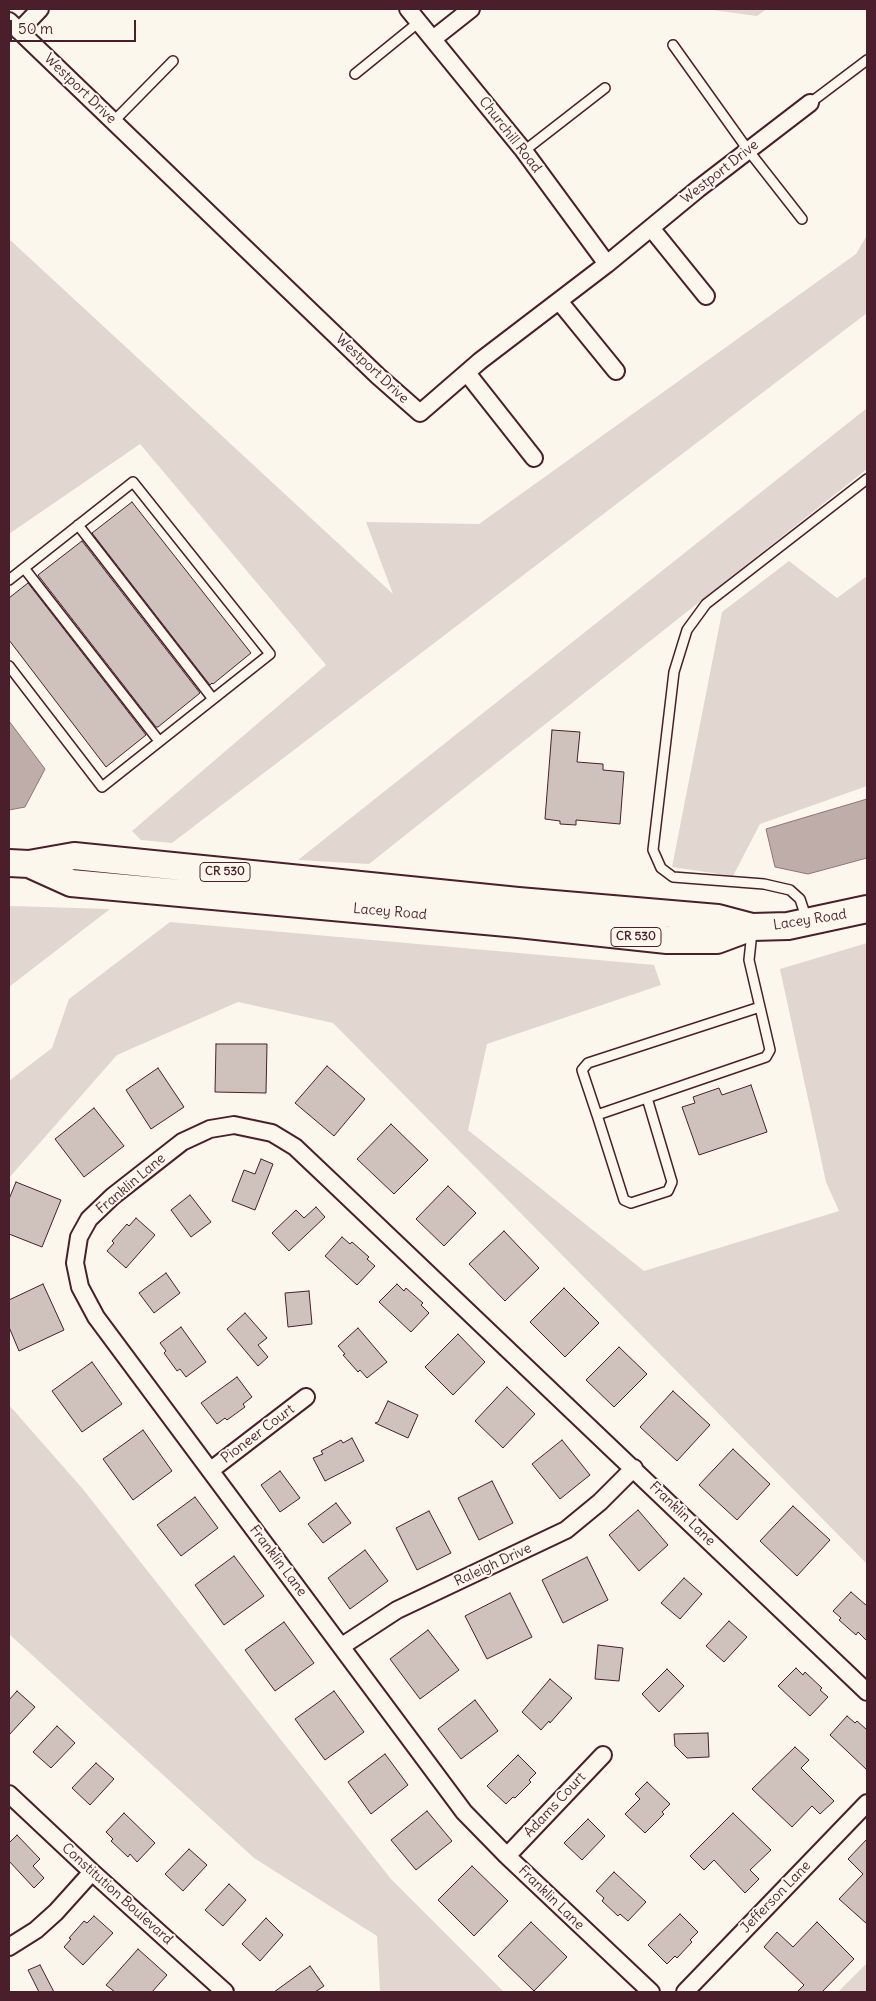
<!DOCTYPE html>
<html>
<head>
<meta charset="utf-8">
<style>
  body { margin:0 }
  #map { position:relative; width:876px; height:2001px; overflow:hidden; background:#fbf7ec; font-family:Delius,sans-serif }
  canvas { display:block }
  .frame { position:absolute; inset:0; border:10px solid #4a1f2b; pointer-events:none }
  .scale { position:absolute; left:10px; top:20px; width:126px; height:22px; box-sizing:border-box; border:2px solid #4a1f2b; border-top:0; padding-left:6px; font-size:15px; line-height:18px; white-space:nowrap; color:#4a1f2b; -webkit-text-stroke:4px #fbf7ec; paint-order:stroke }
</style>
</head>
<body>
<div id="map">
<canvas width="876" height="2001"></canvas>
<div class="frame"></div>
<div class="scale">50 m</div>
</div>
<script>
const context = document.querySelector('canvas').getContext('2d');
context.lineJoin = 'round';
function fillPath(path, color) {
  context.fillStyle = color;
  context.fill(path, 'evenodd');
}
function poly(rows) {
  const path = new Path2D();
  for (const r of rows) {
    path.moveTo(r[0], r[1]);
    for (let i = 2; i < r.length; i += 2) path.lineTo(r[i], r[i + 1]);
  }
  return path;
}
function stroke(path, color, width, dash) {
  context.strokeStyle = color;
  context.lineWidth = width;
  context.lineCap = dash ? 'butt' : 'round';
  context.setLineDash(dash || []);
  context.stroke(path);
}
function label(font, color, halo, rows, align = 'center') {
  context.font = font + ' Delius,sans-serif';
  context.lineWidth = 4;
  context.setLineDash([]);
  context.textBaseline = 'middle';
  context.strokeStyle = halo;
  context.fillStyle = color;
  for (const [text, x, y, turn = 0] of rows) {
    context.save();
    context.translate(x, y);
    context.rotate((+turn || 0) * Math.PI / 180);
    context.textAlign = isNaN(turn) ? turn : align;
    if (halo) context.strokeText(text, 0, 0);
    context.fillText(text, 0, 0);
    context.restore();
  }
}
const green = poly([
  [705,9,767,9,757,16],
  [867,235,867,313,172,843,141,840,132,831,326,665,140,444,9,534,9,239,393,594,366,522,479,524,856,254],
  [867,408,867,469,369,864,298,860],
  [789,561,837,598,867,576,867,786,760,824,733,876,672,867,722,612],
  [9,906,110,909,9,987],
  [170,922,654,965,661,985,487,1044,468,1130,644,1271,839,1211,826,1182,780,969,867,943,867,1564,333,1023,238,1002,117,1055,9,1178,9,1081,52,1048,69,999],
  [9,1405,82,1488,391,1879,504,1992,380,1992,377,1936,254,1858,9,1634],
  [867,1963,867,1992,838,1992]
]);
const water = poly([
  [9,721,45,769,25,807,9,810,9,721],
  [867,799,867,858,808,874,775,867,766,829,867,799]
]);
const building = poly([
  [132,502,251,653,213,684,212,683,210,685,92,533,132,502],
  [82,541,200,693,158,727,156,727,38,575,82,541],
  [28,583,146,735,106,767,9,640,9,598,28,583],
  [552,730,580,732,577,762,603,764,603,770,624,772,620,824,576,820,576,825,560,824,560,821,545,819,552,730],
  [216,1044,267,1044,266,1093,215,1092,216,1044],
  [327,1066,365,1099,334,1136,295,1103,327,1066],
  [158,1068,184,1107,151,1129,126,1090,158,1068],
  [751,1085,767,1132,699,1155,682,1107,695,1103,693,1097,719,1088,722,1095,751,1085],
  [94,1108,124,1146,84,1177,55,1139,94,1108],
  [391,1124,428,1160,394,1194,357,1159,391,1124],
  [261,1159,273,1164,255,1210,232,1201,244,1170,255,1174,261,1159],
  [16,1182,61,1200,42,1247,9,1234,9,1199,16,1182],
  [448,1186,476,1213,444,1246,416,1219,448,1186],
  [190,1195,211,1222,191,1237,171,1210,190,1195],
  [316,1207,325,1217,289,1251,272,1233,296,1210,304,1218,316,1207],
  [136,1218,155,1235,126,1268,107,1251,114,1243,112,1241,127,1224,129,1226,136,1218],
  [504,1231,539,1268,505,1301,469,1264,504,1231],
  [342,1237,350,1244,352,1242,369,1257,367,1259,375,1266,357,1285,325,1256,342,1237],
  [166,1273,180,1293,154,1313,139,1293,166,1273],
  [43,1284,64,1330,19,1351,9,1327,9,1300,43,1284],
  [397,1284,404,1291,406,1288,423,1303,421,1305,429,1313,411,1332,379,1302,397,1284],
  [564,1288,599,1323,565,1357,530,1322,564,1288],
  [309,1291,312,1324,288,1327,285,1293,309,1291],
  [245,1313,267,1338,258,1345,268,1357,258,1366,227,1329,245,1313],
  [181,1327,206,1362,186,1377,180,1369,177,1371,164,1353,166,1351,160,1343,181,1327],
  [358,1328,387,1362,367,1378,360,1370,358,1372,343,1355,345,1354,338,1346,358,1328],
  [458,1334,485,1362,453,1395,425,1367,458,1334],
  [619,1347,647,1374,614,1407,586,1380,619,1347],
  [92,1362,122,1404,82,1432,52,1391,92,1362],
  [237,1377,252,1397,243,1404,245,1407,227,1420,225,1418,217,1424,201,1403,237,1377],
  [507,1387,535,1414,503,1448,475,1421,507,1387],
  [673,1391,710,1425,677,1461,640,1427,673,1391],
  [388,1401,418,1415,408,1438,375,1423,378,1422,388,1401],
  [143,1430,172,1471,133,1500,103,1459,143,1430],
  [352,1438,364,1461,325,1481,313,1458,323,1454,321,1451,341,1440,343,1443,352,1438],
  [562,1440,590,1475,560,1499,532,1464,562,1440],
  [733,1449,770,1484,737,1520,699,1485,733,1449],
  [280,1471,300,1498,280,1512,261,1485,280,1471],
  [492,1481,513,1523,479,1540,458,1498,492,1481],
  [195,1497,218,1528,181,1556,157,1525,195,1497],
  [336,1503,351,1523,323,1543,308,1524,336,1503],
  [793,1506,830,1540,797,1576,760,1541,793,1506],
  [638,1510,668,1545,639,1571,609,1535,638,1510],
  [429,1511,451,1553,417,1570,396,1528,429,1511],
  [365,1550,388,1581,350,1609,328,1578,365,1550],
  [234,1556,264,1596,224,1625,195,1585,234,1556],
  [587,1557,608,1600,563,1623,542,1580,587,1557],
  [684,1578,702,1594,680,1619,661,1603,684,1578],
  [851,1592,867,1606,867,1641,858,1632,856,1635,839,1620,841,1618,833,1611,851,1592],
  [510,1593,532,1637,487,1659,465,1616,510,1593],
  [729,1621,747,1637,724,1662,706,1646,729,1621],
  [284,1622,314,1663,275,1691,245,1650,284,1622],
  [428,1630,459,1670,420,1699,390,1659,428,1630],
  [598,1645,623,1648,619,1681,595,1679,598,1645],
  [796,1668,803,1675,805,1672,822,1688,820,1690,828,1697,810,1716,778,1686,796,1668],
  [667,1669,684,1686,659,1712,642,1694,667,1669],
  [550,1679,572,1698,550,1723,549,1721,541,1730,522,1712,550,1679],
  [17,1691,35,1707,9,1735,9,1700,17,1691],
  [334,1691,364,1732,325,1760,295,1719,334,1691],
  [475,1700,498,1731,461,1759,438,1729,475,1700],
  [847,1716,855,1723,857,1721,867,1730,867,1770,830,1735,847,1716],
  [57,1726,75,1743,51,1768,33,1752,57,1726],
  [708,1733,709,1757,687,1758,675,1746,674,1734,708,1733],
  [795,1747,809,1760,801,1768,834,1801,820,1814,812,1806,792,1827,752,1789,795,1747],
  [385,1754,408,1785,371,1814,348,1782,385,1754],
  [518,1755,536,1773,529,1780,531,1782,515,1798,513,1797,506,1804,487,1786,518,1755],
  [96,1763,114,1779,90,1805,72,1788,96,1763],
  [647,1782,670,1804,662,1812,664,1814,645,1833,625,1814,640,1799,635,1794,647,1782],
  [427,1811,452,1841,416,1870,391,1840,427,1811],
  [124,1813,155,1843,137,1862,130,1854,128,1857,111,1841,113,1839,106,1832,124,1813],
  [733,1813,771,1850,750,1870,759,1879,745,1893,714,1860,704,1870,690,1856,733,1813],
  [588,1819,605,1836,582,1860,564,1843,588,1819],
  [17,1835,40,1859,33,1866,44,1878,34,1888,9,1861,9,1843,17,1835],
  [867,1839,867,1924,839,1899,863,1874,848,1859,867,1839],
  [189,1849,207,1865,183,1891,165,1874,189,1849],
  [472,1866,508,1901,474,1936,438,1900,472,1866],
  [614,1872,646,1902,628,1921,620,1914,618,1916,602,1901,604,1898,596,1891,614,1872],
  [229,1884,246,1900,223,1926,205,1910,229,1884],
  [680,1914,698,1932,690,1940,692,1942,677,1958,675,1956,667,1964,648,1945,680,1914],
  [94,1916,113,1933,83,1965,64,1947,71,1939,69,1938,84,1921,87,1923,94,1916],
  [266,1918,283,1935,260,1961,242,1944,266,1918],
  [531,1922,567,1957,534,1991,498,1956,531,1922],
  [817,1922,854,1959,822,1992,797,1992,804,1985,764,1947,777,1932,793,1947,817,1922],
  [138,1949,167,1975,152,1992,115,1992,106,1985,138,1949],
  [40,1965,54,1992,39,1992,28,1970,40,1965],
  [310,1966,324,1986,315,1992,274,1992,310,1966]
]);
const lane = poly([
  [673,45,748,150,802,219],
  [355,74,419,22],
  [810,103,867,60],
  [113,122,173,61],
  [524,151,605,88],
  [78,525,213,699],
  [24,568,159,741],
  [9,580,133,482,270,654,102,787,9,666],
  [807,920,800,899,790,890,764,884,673,877,661,868,653,850,674,672,687,630,706,604,867,479],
  [752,932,749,960,770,1050,766,1057,597,1115,582,1070,588,1063,760,1007],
  [597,1115,624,1200,631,1203,668,1191,672,1182,647,1098]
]);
const street = poly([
  [408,9,524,151,607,264],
  [9,21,378,376,420,413,480,361,607,264,698,189,810,103],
  [19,31,40,9],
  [433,39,471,9],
  [651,228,706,296],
  [559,301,616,371],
  [467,373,534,458],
  [211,1470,306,1397],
  [342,1646,397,1610,566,1530,600,1502,634,1468],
  [9,1794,92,1872,225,1992],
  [507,1856,603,1755],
  [9,1947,36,1930,56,1912,92,1872],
  [651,1992,507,1856,464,1812,96,1317,80,1287,75,1263,79,1237,89,1219,113,1196,182,1142,210,1129,234,1125,272,1133,295,1147,333,1183,867,1692],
  [685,1992,867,1803]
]);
const primary = poly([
  [9,863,29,864,74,856,518,901,718,918,752,927,788,926,867,909],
  [29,864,71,883,518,924,667,940,717,940,752,927]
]);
const shields = [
  [225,872,50],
  [636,937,50]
];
const shieldNames = [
  ["CR 530",225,872],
  ["CR 530",636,937]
];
const streetNames = [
  ["Westport Drive",80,89,44],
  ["Churchill Road",510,135,52],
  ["Westport Drive",720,172,-38],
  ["Westport Drive",372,369,43],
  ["Lacey Road",390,912,5],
  ["Lacey Road",810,920,-9],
  ["Franklin Lane",131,1184,-40],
  ["Pioneer Court",258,1434,-37],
  ["Franklin Lane",682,1514,44],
  ["Franklin Lane",278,1561,53],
  ["Raleigh Drive",493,1565,-25],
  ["Adams Court",555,1805,-47],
  ["Constitution Boulevard",117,1894,42],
  ["Jefferson Lane",776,1897,-46],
  ["Franklin Lane",551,1898,44]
];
fillPath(green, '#e2d7d0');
fillPath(water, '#bfadaa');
stroke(water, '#907477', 1);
fillPath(building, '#cfc2bc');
stroke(building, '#4a1f2b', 1);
stroke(lane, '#4a1f2b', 12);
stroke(street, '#4a1f2b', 20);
stroke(primary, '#4a1f2b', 30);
stroke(lane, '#fbf7ec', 9);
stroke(street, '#fbf7ec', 16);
stroke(primary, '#fbf7ec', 26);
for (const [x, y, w] of shields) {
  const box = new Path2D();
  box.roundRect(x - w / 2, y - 9.5, w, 19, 4);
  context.fillStyle = '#fbf7ec';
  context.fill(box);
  stroke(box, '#4a1f2b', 1);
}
label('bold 12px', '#4a1f2b', null, shieldNames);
label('14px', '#4a1f2b', '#fbf7ec', streetNames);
</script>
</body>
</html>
